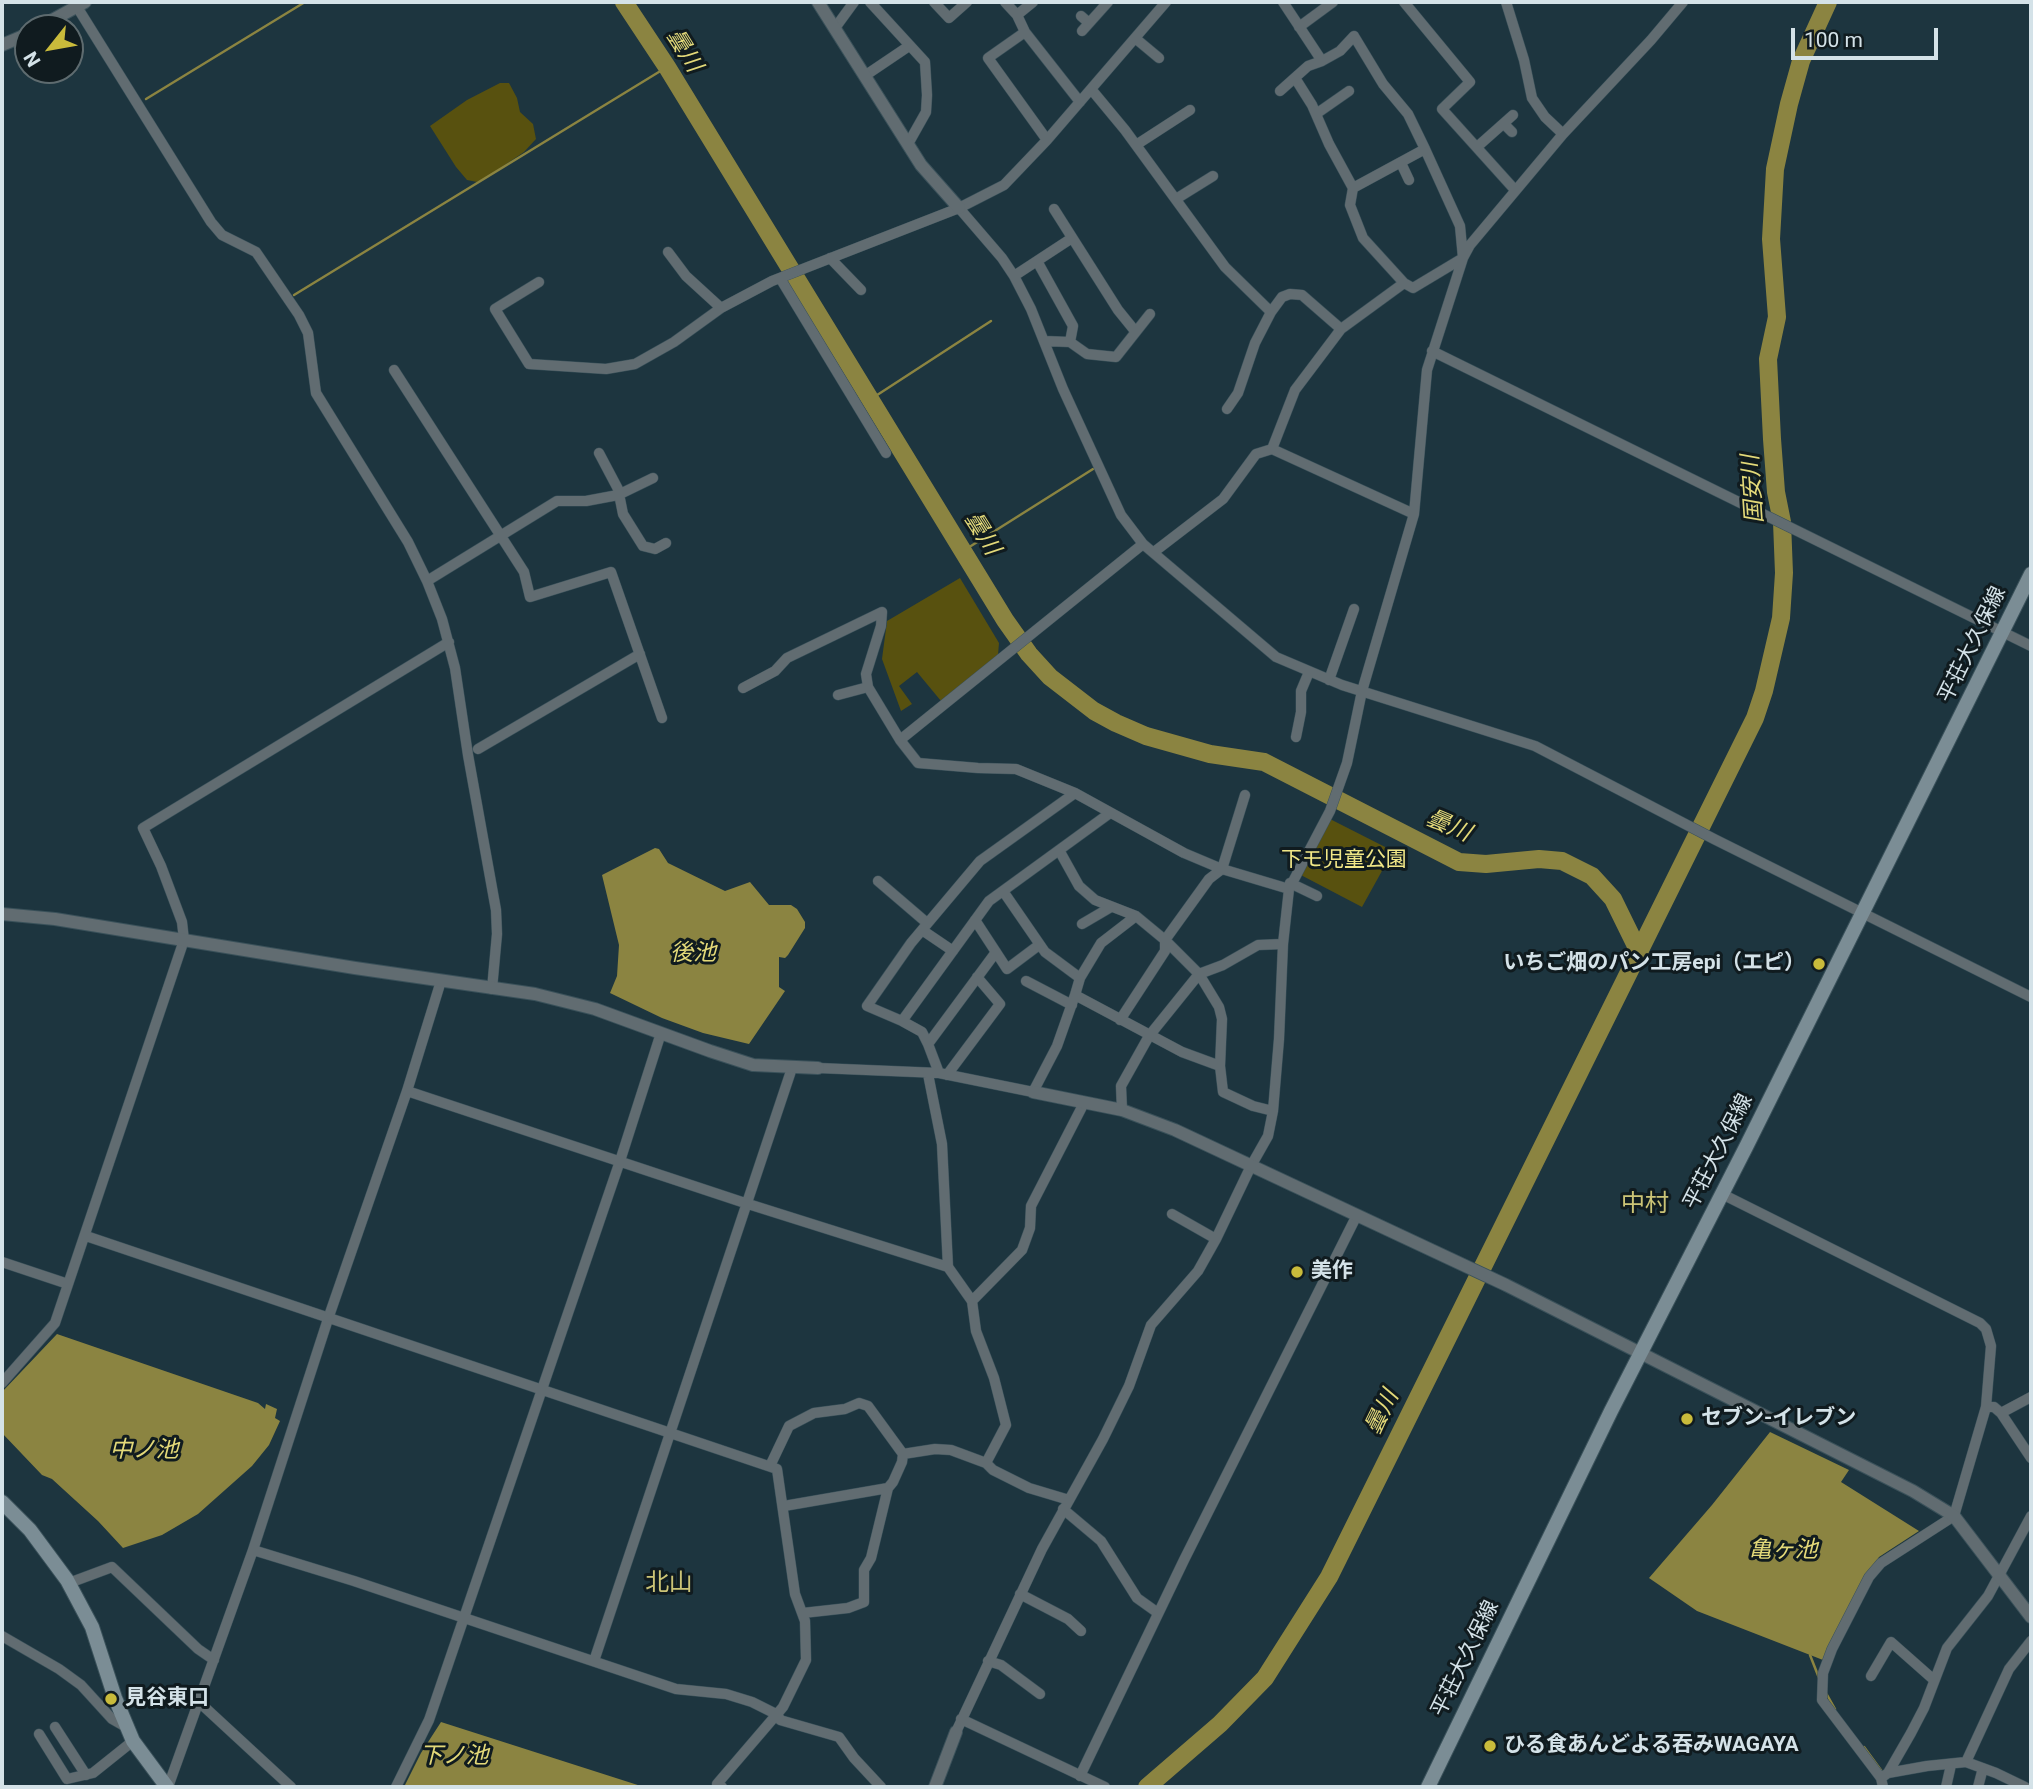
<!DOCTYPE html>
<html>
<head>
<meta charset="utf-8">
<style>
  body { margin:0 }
  #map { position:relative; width:2033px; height:1789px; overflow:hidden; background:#1d353f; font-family:Roboto,sans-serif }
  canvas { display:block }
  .frame { position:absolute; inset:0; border:4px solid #d4e2e8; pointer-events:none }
  .north { position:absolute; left:14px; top:14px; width:70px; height:70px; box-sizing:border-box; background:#101b1f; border:2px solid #5e6b6f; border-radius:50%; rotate:239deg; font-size:19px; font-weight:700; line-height:28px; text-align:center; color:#d4e2e8 }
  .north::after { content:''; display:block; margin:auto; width:24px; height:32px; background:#c9bb3b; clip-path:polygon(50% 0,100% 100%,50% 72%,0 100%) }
  .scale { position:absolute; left:1791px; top:28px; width:147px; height:32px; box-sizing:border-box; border:4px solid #d4e2e8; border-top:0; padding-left:9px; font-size:21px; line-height:24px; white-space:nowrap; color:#d4e2e8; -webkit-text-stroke:5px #101b1f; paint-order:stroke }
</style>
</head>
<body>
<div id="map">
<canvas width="2033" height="1789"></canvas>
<div class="frame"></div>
<div class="north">N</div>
<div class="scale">100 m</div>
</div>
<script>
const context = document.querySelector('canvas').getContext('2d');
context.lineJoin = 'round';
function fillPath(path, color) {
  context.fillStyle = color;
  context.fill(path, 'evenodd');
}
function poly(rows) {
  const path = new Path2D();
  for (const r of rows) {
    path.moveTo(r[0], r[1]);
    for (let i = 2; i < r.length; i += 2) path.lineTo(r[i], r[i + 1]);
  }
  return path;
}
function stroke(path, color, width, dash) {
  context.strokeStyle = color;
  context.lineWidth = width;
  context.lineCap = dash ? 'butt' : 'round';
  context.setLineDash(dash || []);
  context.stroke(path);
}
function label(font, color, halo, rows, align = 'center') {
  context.font = font + ' Roboto,"Noto Sans JP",sans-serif';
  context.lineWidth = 6;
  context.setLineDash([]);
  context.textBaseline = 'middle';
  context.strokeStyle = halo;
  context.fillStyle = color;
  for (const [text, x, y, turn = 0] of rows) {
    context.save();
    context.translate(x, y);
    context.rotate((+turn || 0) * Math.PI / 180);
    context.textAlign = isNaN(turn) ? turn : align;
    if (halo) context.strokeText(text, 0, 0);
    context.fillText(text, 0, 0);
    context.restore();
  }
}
const green = poly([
  [500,83,509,83,517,98,520,112,533,124,536,139,524,152,487,177,477,182,467,180,456,167,430,126,467,100],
  [960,578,999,643,998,655,941,701,917,672,899,686,912,704,901,711,882,659,887,621],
  [1330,819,1393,851,1362,907,1297,873]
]);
const water = poly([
  [655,848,659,849,668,863,725,891,750,882,769,905,791,905,797,909,805,922,805,928,788,955,785,958,779,957,779,987,785,991,749,1044,703,1033,662,1018,610,993,617,976,619,945,602,875],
  [57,1334,258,1403,265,1409,266,1404,277,1409,275,1418,280,1421,269,1445,252,1466,198,1514,162,1535,123,1548,98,1521,52,1479,42,1475,2,1433,2,1392],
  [1770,1432,1849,1470,1841,1482,1919,1531,1879,1557,1865,1577,1823,1660,1697,1611,1649,1578,1712,1505],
  [441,1722,644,1787,404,1787,421,1753]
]);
const stream = poly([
  [146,99,305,2],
  [294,295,667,67],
  [871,399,991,321],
  [963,551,1093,469],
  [1810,1655,1819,1678],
  [1826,1693,1835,1709],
  [1864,1747,1883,1773]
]);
const river = poly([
  [624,2,667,67,1005,620,1029,654,1050,677,1094,711,1116,723,1146,736,1210,754,1264,762,1459,862,1486,864,1539,859,1562,861,1592,876,1613,899,1639,952],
  [1147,1787,1220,1724,1265,1678,1329,1577,1755,718,1764,691,1781,618,1784,573,1782,522,1776,492,1772,439,1768,359,1777,317,1771,239,1775,169,1789,104,1801,61,1828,2]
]);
const minor = poly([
  [74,2,211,222,222,235,256,252,299,315,308,333,316,393,408,542,427,581,442,619,455,668,468,755,496,910,497,934,492,989],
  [870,2,925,62,927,95,926,112,908,144],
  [934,2,949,18,967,2],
  [1005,2,1017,15,1025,32,1080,102],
  [1283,2,1322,61,1340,51,1354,36,1383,84,1408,114,1425,149,1460,226,1463,258],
  [1404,2,1470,82,1442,109,1515,190],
  [1506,2,1524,60,1532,98,1545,117,1563,134],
  [1017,15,1033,2],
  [1081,16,1089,23],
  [1299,27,1333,2],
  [835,28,854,2],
  [1082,31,1108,2],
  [1025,32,988,58,1047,140],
  [1135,38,1159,58],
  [866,75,909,46],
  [1295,78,1312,105,1329,144,1353,188,1350,205,1363,238,1404,283,1413,288,1463,258],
  [1091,89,1125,130,1225,267,1271,312],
  [1280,91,1308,66,1322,61],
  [1316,114,1349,91],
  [1504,124,1512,132],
  [1136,145,1190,110],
  [1477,147,1513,115],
  [1401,163,1409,180],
  [1353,188,1425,149],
  [1176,199,1213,176],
  [959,208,1002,258,1014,276,1031,309,1063,389,1121,515,1143,544,1276,657,1342,685,1535,746,1714,839,2031,997],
  [1054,209,1118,310,1135,331],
  [668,252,686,276,721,308],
  [830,258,861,290],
  [1037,261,1073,326,1070,342],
  [1014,276,1072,238],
  [780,278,886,453],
  [539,282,495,309,529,364,606,369,635,364,674,342,721,308,772,281,959,208,1004,185,1047,140,1166,2],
  [1044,341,1070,342,1087,354,1116,357,1150,314],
  [1432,351,2031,646],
  [394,370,524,572,530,597,611,572,662,718],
  [1227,409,1238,393,1255,343,1271,312,1282,297,1290,294,1302,295,1341,329],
  [1272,449,1414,514],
  [599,453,618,489,623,514,643,546,655,549,666,543],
  [1154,552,1223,499,1256,454,1272,449,1295,390,1341,329,1404,283],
  [427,581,557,501,586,501,618,495,653,478],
  [1329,680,1354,609],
  [743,688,775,671,787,658,882,612,881,626,866,674,868,687,900,740,918,763,978,768,1016,769,1075,793,1184,853,1222,869,1289,889],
  [838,695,868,687],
  [1296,737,1301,712,1301,691,1309,672],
  [900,740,1143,544],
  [478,749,640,654],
  [1059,850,1079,886,1095,900,1136,916,1165,940,1199,974,1219,1007,1222,1019,1220,1066,1223,1092,1253,1106,1273,1111],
  [878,881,927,923],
  [1290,883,1317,896],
  [1003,891,1045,952,1080,978],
  [975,920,1007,969,1039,945],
  [1082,924,1111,907],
  [922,930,953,951],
  [1026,981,1072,1005],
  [1075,995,1080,978,1101,943,1136,916],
  [1120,1020,1165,951,1165,940,1209,879,1222,869,1245,795],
  [902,1021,989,901,1110,813],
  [928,1044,996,952],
  [818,1068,939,1073,1033,1092,1057,1046,1075,995,1182,1052,1220,1066],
  [939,1073,928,1044,922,1032,902,1021,867,1006,911,943,980,861,1075,793],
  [928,1074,942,1144,948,1267,972,1301,976,1331,994,1378,1006,1425,986,1463,993,1470,1029,1488,1069,1500],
  [947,1075,1000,1004,977,977],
  [407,1091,745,1203,948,1267],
  [1122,1110,1121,1086,1149,1036,1199,974,1223,965,1258,945,1283,944],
  [1722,1194,1980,1323,1986,1329,1991,1346,1986,1407,1954,1516,1881,1563,1869,1577,1832,1649,1823,1673,1822,1700,1881,1778,1883,1787],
  [1172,1214,1216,1239],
  [86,1236,777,1469,795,1594,805,1621,806,1660,783,1707,717,1784,722,1787],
  [2,1262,68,1284],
  [972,1301,1022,1250,1030,1228,1031,1206,1084,1103],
  [2,1383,55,1323,184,940,182,922,161,866,143,828,449,642],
  [1986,1407,1994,1407,2001,1413,2031,1458],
  [2001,1413,2031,1397],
  [903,1454,935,1449,951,1450,986,1463],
  [770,1466,789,1426,814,1413,845,1409,859,1403,868,1406,903,1454,902,1462,893,1482,888,1488,871,1558,864,1570,864,1602,848,1608,803,1613],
  [784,1506,888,1488],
  [1063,1509,1101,1541,1137,1598,1158,1613],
  [253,1550,354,1581,676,1689,726,1694,752,1702,778,1715,780,1720,839,1737,854,1758,881,1787],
  [69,1583,112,1567,198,1649,214,1660],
  [1020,1594,1068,1619,1081,1631],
  [2,1636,59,1669,81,1685,112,1719,126,1727],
  [594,1661,792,1068],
  [988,1661,1001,1665,1040,1694],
  [1871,1676,1891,1642,1934,1680],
  [199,1702,291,1787],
  [961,1719,1105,1787],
  [55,1727,86,1775],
  [956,1732,1042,1549,1103,1439,1129,1386,1151,1325,1198,1271,1216,1239,1251,1166,1268,1136,1273,1111,1279,1039,1283,944,1289,889,1330,811,1347,763,1362,691,1414,514,1427,370,1463,258,1470,245,1563,134,1651,40,1683,2],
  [39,1734,67,1779,93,1773,133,1741],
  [1966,1762,2009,1669,2031,1641],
  [1888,1773,1927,1766,1966,1762,1996,1773,2025,1787],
  [1080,1776,1184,1560,1357,1215],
  [1881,1778,1888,1773,1911,1733,1924,1708,1947,1648,1988,1596,2031,1516],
  [168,1787,253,1550,329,1316,407,1091,441,981],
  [396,1787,429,1720,620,1161,661,1033],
  [1946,1787,1951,1765],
  [1978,1787,1983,1768]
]);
const tertiary = poly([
  [818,2,921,165,959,208],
  [38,28,85,2],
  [2,45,28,34],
  [2,914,55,919,355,968,535,994,595,1009,710,1051,753,1065,818,1068],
  [1033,1092,1122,1110,1175,1130,1506,1285,1913,1491,1954,1516,2031,1617],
  [935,1787,956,1732]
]);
const secondary = poly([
  [2,1502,30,1530,67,1580,92,1627,115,1698,133,1741,167,1787],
  [1428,1787,1611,1411,1746,1147,2031,574]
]);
const markers = [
  [1819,964,7,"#c9bb3b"],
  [1297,1272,7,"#c9bb3b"],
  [1687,1419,7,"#c9bb3b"],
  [111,1699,7,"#c9bb3b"],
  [1490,1746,7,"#c9bb3b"]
];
const streetNames = [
  ["平荘大久保線",1973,645,-64],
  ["平荘大久保線",1719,1152,-63],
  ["平荘大久保線",1466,1659,-64]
];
const parkNames = [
  ["下モ児童公園",1344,861]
];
const poiNames = [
  ["いちご畑のパン工房epi（エピ）",1805,964,"right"],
  ["美作",1311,1272],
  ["セブン-イレブン",1701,1419],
  ["見谷東口",125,1699],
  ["ひる食あんどよる吞みWAGAYA",1504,1746]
];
const waterNames = [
  ["曇川",683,51,58],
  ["国安川",1754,489,-94],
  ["曇川",981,534,58],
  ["曇川",1448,827,23],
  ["後池",693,954],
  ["曇川",1383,1413,-64],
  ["中ノ池",144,1451],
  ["亀ヶ池",1783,1551],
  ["下ノ池",454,1757]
];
const quarterNames = [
  ["中村",1645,1205],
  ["北山",669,1584]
];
fillPath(green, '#58510f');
fillPath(water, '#8b8441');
stroke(stream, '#8b8441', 2.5);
stroke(river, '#8b8441', 18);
stroke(minor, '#3a515a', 11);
stroke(tertiary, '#3a515a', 14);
stroke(secondary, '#3a515a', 16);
stroke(minor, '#616c71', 10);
stroke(tertiary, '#616c71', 12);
stroke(secondary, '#7b8d95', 14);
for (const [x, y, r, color] of markers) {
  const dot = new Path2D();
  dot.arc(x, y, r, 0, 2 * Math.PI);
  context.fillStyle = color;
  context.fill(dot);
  stroke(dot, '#101b1f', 2.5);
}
label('21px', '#d4e2e8', '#101b1f', streetNames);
label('21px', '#f1e787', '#101b1f', parkNames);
label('bold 21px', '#d4e2e8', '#101b1f', poiNames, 'left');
label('italic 23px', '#e3d979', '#101b1f', waterNames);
label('24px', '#ccc476', '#101b1f', quarterNames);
</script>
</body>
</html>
